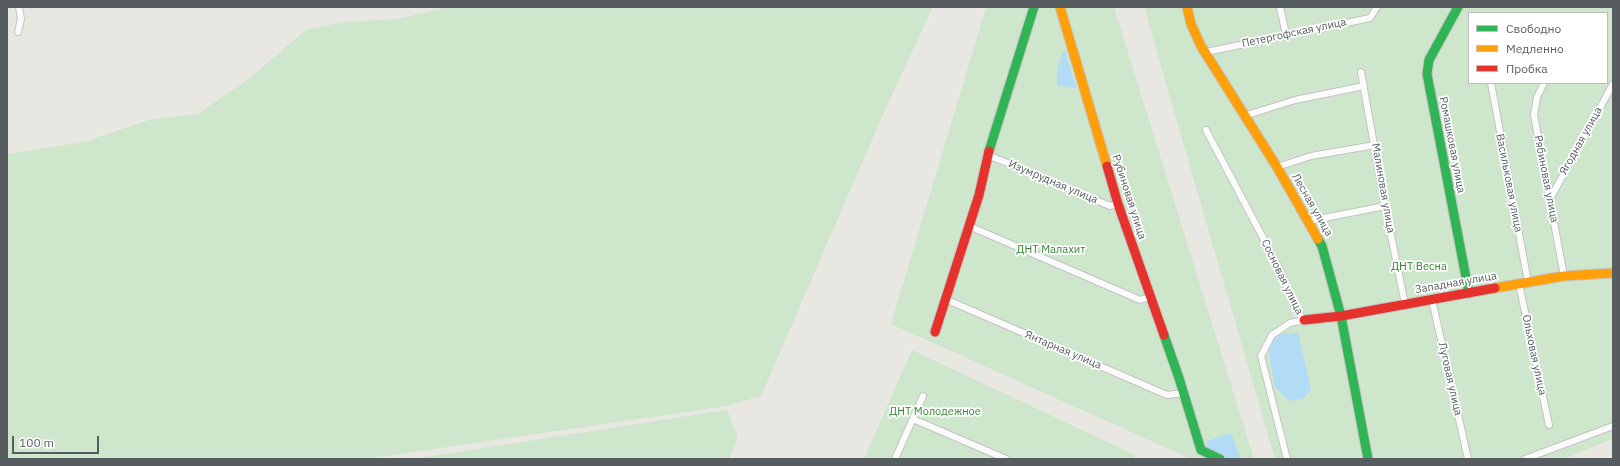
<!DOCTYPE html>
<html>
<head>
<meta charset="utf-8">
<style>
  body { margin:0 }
  #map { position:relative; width:1620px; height:466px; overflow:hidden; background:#e8e7e2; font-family:"IBM Plex Sans",sans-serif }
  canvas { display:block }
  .frame { position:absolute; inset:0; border:8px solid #575c61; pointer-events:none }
  .legend { position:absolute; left:1468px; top:12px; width:140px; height:72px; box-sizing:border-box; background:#fff; border:1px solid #bcbec0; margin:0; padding:5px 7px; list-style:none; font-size:12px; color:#575c61 }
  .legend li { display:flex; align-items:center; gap:8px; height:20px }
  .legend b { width:20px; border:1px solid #bcbec0 }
  .scale { position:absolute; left:12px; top:436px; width:87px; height:18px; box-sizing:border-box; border:2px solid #575c61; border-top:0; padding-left:5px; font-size:12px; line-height:14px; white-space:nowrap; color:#575c61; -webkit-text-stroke:3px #fff; paint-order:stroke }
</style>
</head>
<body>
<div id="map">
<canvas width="1620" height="466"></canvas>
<div class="frame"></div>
<ul class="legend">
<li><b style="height:5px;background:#30b455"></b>Свободно</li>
<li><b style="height:5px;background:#ff9f0a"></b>Медленно</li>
<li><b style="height:5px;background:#e5322d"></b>Пробка</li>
</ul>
<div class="scale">100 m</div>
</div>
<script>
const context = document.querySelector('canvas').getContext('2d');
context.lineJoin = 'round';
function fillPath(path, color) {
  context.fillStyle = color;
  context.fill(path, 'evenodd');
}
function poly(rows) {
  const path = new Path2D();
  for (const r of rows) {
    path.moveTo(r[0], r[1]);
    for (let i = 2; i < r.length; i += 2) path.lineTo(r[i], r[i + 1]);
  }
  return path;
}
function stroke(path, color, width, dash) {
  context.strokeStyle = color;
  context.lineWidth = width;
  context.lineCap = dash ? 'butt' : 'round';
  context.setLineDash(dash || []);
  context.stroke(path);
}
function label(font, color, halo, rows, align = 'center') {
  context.font = font + ' "IBM Plex Sans",sans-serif';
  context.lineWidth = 3.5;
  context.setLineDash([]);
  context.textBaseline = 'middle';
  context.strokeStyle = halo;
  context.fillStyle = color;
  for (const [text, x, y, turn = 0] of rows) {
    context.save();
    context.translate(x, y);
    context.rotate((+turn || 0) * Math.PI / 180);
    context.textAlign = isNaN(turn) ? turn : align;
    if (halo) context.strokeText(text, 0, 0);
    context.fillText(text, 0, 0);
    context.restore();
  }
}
const green = poly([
  [449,7,933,7,888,103,761,396,727,406,365,459,7,459,7,154,84,142,149,120,198,114,251,77,307,29,347,22,397,19],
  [986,7,1114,7,1254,459,1191,459,891,324],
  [1145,7,1613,7,1613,439,1563,459,1275,459,1157,53],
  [1469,13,1607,13,1607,83,1469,83],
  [912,350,1135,455,1133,459,864,459],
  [727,410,738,437,729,459,413,459]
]);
const water = poly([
  [1063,51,1066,51,1067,59,1076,86,1074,88,1057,85,1058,66],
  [1298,333,1311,390,1303,399,1289,401,1275,387,1268,349,1272,341,1281,334],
  [1231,433,1241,459,1228,459,1206,448,1207,441]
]);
const street = poly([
  [1280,7,1286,35],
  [18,32,21,19,19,7],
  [1206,52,1370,18,1377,7],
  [1361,72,1385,206,1405,304],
  [1491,83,1528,282],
  [1544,83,1537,97,1534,115,1564,276],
  [1244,116,1295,100,1364,86],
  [1206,130,1279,268,1296,310,1304,320,1290,323,1272,335,1261,356,1287,459],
  [988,155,1110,206,1118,204],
  [1277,167,1311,156,1375,145],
  [1550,199,1613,84],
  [1309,221,1385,206],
  [969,226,1140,300,1150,297],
  [1519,284,1549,425],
  [945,299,1167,395,1183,393],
  [1432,300,1468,459],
  [913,419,1006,459],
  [895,459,923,396],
  [1525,459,1613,426]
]);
const fast = poly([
  [1458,7,1429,60,1427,74,1469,293],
  [989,151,1034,7],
  [1318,239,1322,246,1341,316,1368,459],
  [1164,335,1179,378,1201,450,1220,459]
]);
const slow = poly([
  [1060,7,1107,166],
  [1187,7,1191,24,1201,46,1277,167,1318,239],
  [1495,288,1564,276,1613,273]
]);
const jam = poly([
  [1107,166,1118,204,1164,335],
  [1304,320,1341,316,1495,288],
  [935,332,979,195,989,151]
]);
const streetNames = [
  ["Петергофская улица",1294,33,-12],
  ["Ягодная улица",1581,141,-61],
  ["Ромашковая улица",1452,145,79],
  ["Рябиновая улица",1546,179,79],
  ["Изумрудная улица",1053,182,23],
  ["Васильковая улица",1509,183,79],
  ["Малиновая улица",1383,188,80],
  ["Рубиновая улица",1129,197,72],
  ["Лесная улица",1312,205,60],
  ["Сосновая улица",1282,277,64],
  ["Западная улица",1456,283,-10],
  ["Янтарная улица",1063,350,23],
  ["Ольховая улица",1534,355,78],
  ["Луговая улица",1450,379,77]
];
const parkNames = [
  ["ДНТ Малахит",1051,250],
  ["ДНТ Весна",1419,267],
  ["ДНТ Молодежное",935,412]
];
fillPath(green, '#cee6cb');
fillPath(water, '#b2dbf6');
stroke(street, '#c4c4c3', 8);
stroke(fast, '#c4c5c4', 11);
stroke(slow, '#c4c5c4', 11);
stroke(jam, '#c4c5c4', 11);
stroke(street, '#fcfbfb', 6);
stroke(fast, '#30b455', 9);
stroke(slow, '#ff9f0a', 9);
stroke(jam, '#e5322d', 9);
label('11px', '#575c61', '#fff', streetNames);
label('11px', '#308732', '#fff', parkNames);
</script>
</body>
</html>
